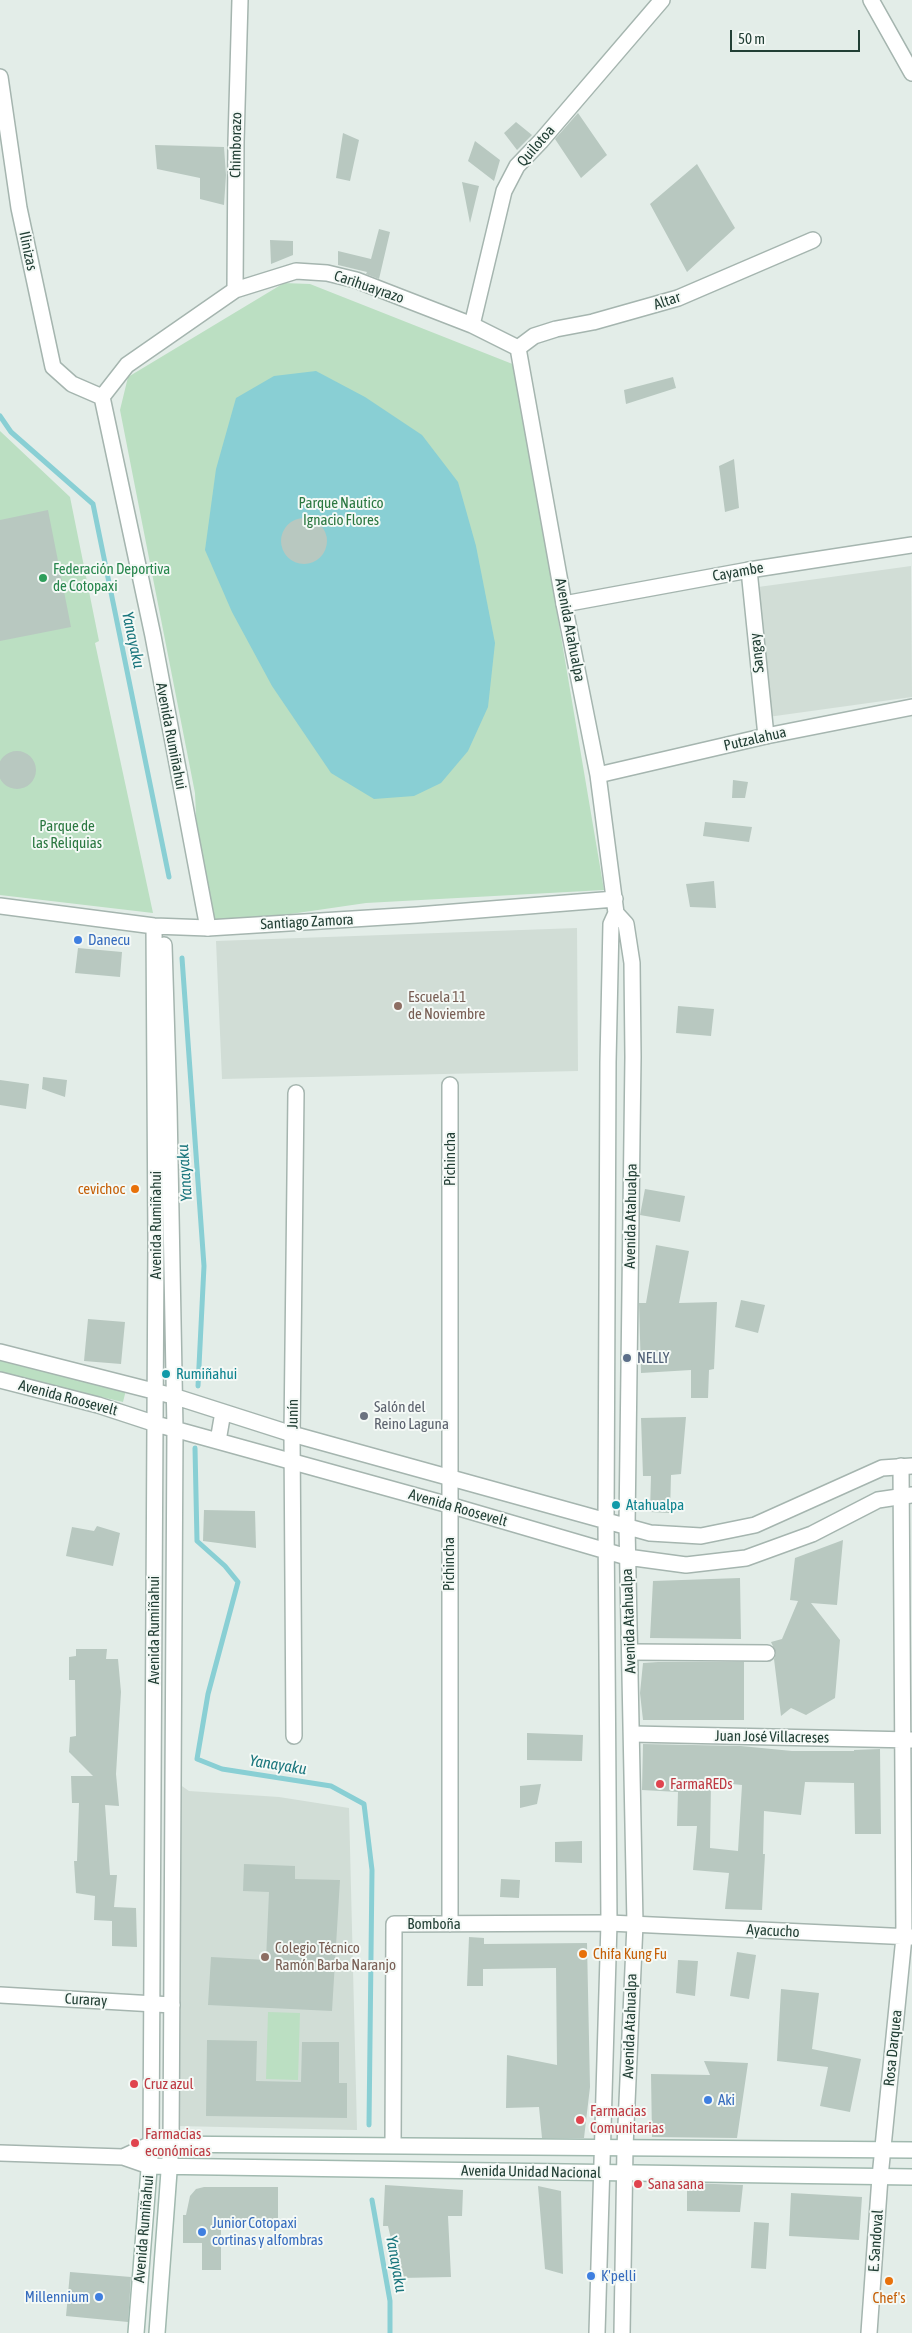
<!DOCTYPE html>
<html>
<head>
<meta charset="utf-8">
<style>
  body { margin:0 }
  #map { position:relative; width:912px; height:2333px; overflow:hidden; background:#e3ede8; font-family:"Asap Condensed",sans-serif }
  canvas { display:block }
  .scale { position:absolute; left:730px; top:30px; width:130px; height:22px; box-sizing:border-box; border:2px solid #223f35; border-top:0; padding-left:6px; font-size:15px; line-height:18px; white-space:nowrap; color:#223f35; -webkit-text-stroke:4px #f4f9f6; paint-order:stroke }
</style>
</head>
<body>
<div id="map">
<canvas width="912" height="2333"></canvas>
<div class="scale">50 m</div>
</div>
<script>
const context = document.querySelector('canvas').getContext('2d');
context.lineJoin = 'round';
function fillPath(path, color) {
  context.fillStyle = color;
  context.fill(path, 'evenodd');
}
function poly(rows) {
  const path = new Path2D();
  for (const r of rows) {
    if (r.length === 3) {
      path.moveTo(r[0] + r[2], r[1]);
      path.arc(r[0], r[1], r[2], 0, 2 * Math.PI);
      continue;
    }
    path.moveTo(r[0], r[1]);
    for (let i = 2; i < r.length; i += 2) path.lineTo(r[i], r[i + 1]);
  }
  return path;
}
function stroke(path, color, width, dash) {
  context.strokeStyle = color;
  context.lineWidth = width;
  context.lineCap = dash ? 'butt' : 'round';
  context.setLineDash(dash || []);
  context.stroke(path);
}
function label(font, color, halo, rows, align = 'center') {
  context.font = font + ' "Asap Condensed",sans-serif';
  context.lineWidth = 4;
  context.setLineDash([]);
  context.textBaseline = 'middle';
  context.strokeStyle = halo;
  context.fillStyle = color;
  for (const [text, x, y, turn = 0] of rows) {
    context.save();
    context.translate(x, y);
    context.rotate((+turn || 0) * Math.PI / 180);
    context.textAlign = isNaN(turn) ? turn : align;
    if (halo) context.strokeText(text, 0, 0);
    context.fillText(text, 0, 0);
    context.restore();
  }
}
const built = poly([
  [911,566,912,697,768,717,751,588],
  [577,928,578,1071,222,1079,216,941],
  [179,1784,189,1791,279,1797,349,1808,357,2130,177,2126]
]);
const green = poly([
  [284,283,310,284,515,365,604,890,366,903,201,927,195,793,120,410,128,377],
  [0,431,70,497,99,641,95,643,153,913,0,895],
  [0,1357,126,1390,123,1402,0,1374],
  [268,2012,300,2013,298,2080,266,2079]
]);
const water = poly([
  [316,371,365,397,422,435,458,482,476,546,495,643,488,707,468,751,441,783,414,796,374,799,331,773,272,686,232,612,205,550,216,469,236,398,274,376]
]);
const stream = poly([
  [0,416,11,432,93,504,169,877],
  [182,958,204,1266,198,1386],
  [195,1448,197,1541,225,1566,238,1582,208,1694,197,1759,222,1769,331,1786,364,1804,372,1870,369,2125],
  [372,2200,390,2301,390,2333]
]);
const building = poly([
  [578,113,607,155,581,178,555,139],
  [516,122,532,135,517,150,504,133],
  [343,133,359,140,350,181,336,178],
  [475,141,500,160,494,181,468,161],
  [155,145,224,147,226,175,224,205,200,199,200,178,157,169],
  [697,164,735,228,687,272,650,204],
  [462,182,479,186,470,223],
  [379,229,390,232,379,279,366,274,367,272,338,265,338,251,371,259],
  [270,240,293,241,293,255,271,264],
  [673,377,676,388,626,404,624,390],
  [734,459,739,508,725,512,719,466],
  [48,510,71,627,0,641,0,520],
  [304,541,23],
  [17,770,19],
  [733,780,748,782,745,798,732,798],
  [705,822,752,827,749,842,703,836],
  [714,881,716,908,690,907,686,884],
  [78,948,122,952,120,977,75,973],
  [678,1006,714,1009,711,1036,676,1033],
  [43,1077,67,1080,65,1097,42,1089],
  [0,1080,29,1084,26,1109,0,1105],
  [645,1189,685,1196,680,1222,640,1215],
  [656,1245,689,1251,679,1303,717,1302,714,1369,709,1370,708,1398,691,1398,691,1370,641,1373,639,1303,646,1303],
  [741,1300,765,1305,758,1333,735,1327],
  [88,1319,125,1322,121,1364,84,1361],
  [686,1417,681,1474,671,1475,670,1513,650,1512,651,1476,643,1476,641,1418],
  [204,1510,255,1511,256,1548,203,1541],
  [97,1526,120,1533,113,1566,66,1556,72,1527,94,1531],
  [843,1540,837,1605,811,1603,840,1640,835,1698,806,1715,791,1708,781,1716,774,1659,776,1653,771,1642,782,1639,798,1601,790,1600,795,1558],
  [740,1578,741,1639,650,1638,653,1581],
  [76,1649,107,1649,106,1659,118,1659,121,1692,116,1774,119,1806,105,1805,110,1875,117,1875,114,1907,136,1908,137,1947,112,1946,112,1921,94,1920,95,1896,76,1893,74,1861,77,1861,79,1803,72,1803,71,1776,93,1776,69,1752,70,1737,76,1736,75,1680,69,1680,69,1657,76,1656],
  [658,1662,744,1662,744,1720,643,1720,640,1693,643,1663],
  [527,1733,583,1735,582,1761,527,1760],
  [643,1744,741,1746,792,1751,854,1751,854,1750,880,1749,881,1834,855,1834,854,1783,805,1782,801,1815,764,1811,763,1854,765,1854,762,1910,725,1909,729,1873,693,1870,697,1826,677,1826,678,1792,642,1790],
  [711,1782,742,1785,738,1851,710,1848],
  [541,1784,537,1804,520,1808,520,1786],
  [582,1841,582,1863,555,1862,555,1842],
  [244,1864,295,1866,295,1879,340,1880,332,2011,208,2005,211,1957,266,1960,269,1892,243,1891],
  [501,1879,520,1880,519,1898,500,1897],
  [469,1937,484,1938,484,1944,587,1943,590,2087,584,2138,542,2138,539,2107,506,2108,507,2055,557,2065,556,1968,483,1969,483,1986,467,1986],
  [737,1952,756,1955,749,1999,730,1996],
  [678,1960,698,1961,695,1996,676,1993],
  [781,1989,819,1993,812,2049,861,2059,850,2112,820,2106,828,2067,777,2061],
  [207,2040,257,2041,256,2081,301,2082,302,2042,339,2042,339,2083,347,2083,347,2118,206,2116],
  [704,2061,748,2063,737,2138,652,2137,651,2074,710,2075],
  [687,2183,743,2185,740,2212,687,2211],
  [385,2185,463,2190,462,2216,448,2216,451,2277,400,2278,388,2226,383,2226],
  [538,2186,561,2191,563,2274,545,2269],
  [204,2187,278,2187,278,2221,221,2222,221,2270,202,2270,202,2243,183,2243,183,2215,186,2215,190,2196,196,2189],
  [791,2193,862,2197,859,2240,789,2236],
  [754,2222,769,2223,766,2269,751,2268],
  [70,2272,131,2277,128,2322,66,2316]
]);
const minor = poly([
  [871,0,912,73],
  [0,77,19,208,53,367,72,384,102,397],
  [235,290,236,142,240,0],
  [472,325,504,191,517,166,541,141,662,0],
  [518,348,534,336,556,329,593,322,678,298,813,240],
  [518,348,564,604],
  [102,397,153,636,208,928],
  [102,397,127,365,235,290,296,271,327,273,356,280,472,325,518,348],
  [749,570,766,736],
  [631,1652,767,1653],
  [632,1734,912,1740],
  [294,1736,292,1434,296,1093],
  [450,1924,450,1085],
  [0,1995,172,2005],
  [393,2145,394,1924,609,1923,912,1937],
  [869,2333,880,2177,904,1937,901,1466]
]);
const tertiary = poly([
  [598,775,766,736,912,707],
  [0,906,154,926,208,928,417,915,615,899],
  [616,913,626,924,632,963,633,1057,627,1526,635,1924,625,2147,622,2333],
  [164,945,169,1107,175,1429,171,2144],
  [0,1352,173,1396,292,1434,650,1533,701,1536,755,1525,882,1468,912,1466],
  [0,1380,98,1405,156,1424,449,1505,627,1557,686,1565,746,1558,812,1534,878,1500,912,1495],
  [218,1441,223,1412],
  [0,2153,123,2157,149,2166],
  [123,2157,151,2144,156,1243,154,926],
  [597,2333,609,1923,606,1521,608,1062,611,924,616,913,598,775,564,604,749,570,912,545]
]);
const secondary = poly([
  [149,2166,912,2177],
  [136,2333,151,2144,912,2150],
  [157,2333,170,2158]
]);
const markers = [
  [43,578,5,"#2e9e5b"],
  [78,940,5,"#3f7fe0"],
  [398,1006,5,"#8d6e63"],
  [135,1189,5,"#e8710a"],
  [627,1358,5,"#5c6f8a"],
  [166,1374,5,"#0f9aa8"],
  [364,1416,5,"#6b7280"],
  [616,1505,5,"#0f9aa8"],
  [660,1784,5,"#e0444e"],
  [583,1954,5,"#e8710a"],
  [265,1957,5,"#8d6e63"],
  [134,2084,5,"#e0444e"],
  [708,2100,5,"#3f7fe0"],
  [580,2120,5,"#e0444e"],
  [135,2143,5,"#e0444e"],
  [638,2184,5,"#e0444e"],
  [202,2232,5,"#3f7fe0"],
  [591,2276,5,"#3f7fe0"],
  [889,2281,5,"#e8710a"],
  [99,2297,5,"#3f7fe0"]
];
const streetNames = [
  ["Chimborazo",236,145,-89],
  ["Quilotoa",536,146,-49],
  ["Ilinizas",28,251,78],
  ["Carihuayrazo",369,287,19],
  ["Altar",667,301,-19],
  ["Cayambe",738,572,-10],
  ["Avenida Atahualpa",570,630,79],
  ["Sangay",757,653,-96],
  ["Avenida Rumiñahui",171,736,79],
  ["Putzalahua",755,739,-13],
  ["Santiago Zamora",307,922,-3],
  ["Pichincha",450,1159,-90],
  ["Avenida Atahualpa",631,1216,-89],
  ["Avenida Rumiñahui",156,1225,-90],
  ["Avenida Roosevelt",68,1398,15],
  ["Junín",293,1414,-89],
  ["Avenida Roosevelt",458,1508,16],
  ["Pichincha",449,1564,-90],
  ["Avenida Atahualpa",629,1621,-92],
  ["Avenida Rumiñahui",154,1630,-90],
  ["Juan José Villacreses",772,1737,1],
  ["Bomboña",434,1924],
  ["Ayacucho",773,1931,3],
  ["Curaray",86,2000,3],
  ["Avenida Atahualpa",630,2026,-88],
  ["Rosa Darquea",893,2048,-84],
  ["Avenida Unidad Nacional",531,2172,1],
  ["Avenida Rumiñahui",144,2229,-85],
  ["E. Sandoval",876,2241,-86]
];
const parkNames = [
  ["Parque Nautico",341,503],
  ["Ignacio Flores",341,520],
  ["Parque de",67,826],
  ["las Reliquias",67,843]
];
const leisureNames = [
  ["Federación Deportiva",53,569],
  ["de Cotopaxi",53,586]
];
const shopNames = [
  ["Danecu",88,940],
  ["Aki",718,2100],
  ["Junior Cotopaxi",212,2223],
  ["cortinas y alfombras",212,2240],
  ["K'pelli",601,2276],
  ["Millennium",89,2297,"right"]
];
const educationNames = [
  ["Escuela 11",408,997],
  ["de Noviembre",408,1014],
  ["Colegio Técnico",275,1948],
  ["Ramón Barba Naranjo",275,1965]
];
const foodNames = [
  ["cevichoc",125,1189],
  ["Chifa Kung Fu",593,1954,"left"],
  ["Chef's",889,2298,"center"]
];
const serviceNames = [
  ["NELLY",637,1358]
];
const cultureNames = [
  ["Rumiñahui",176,1374],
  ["Atahualpa",626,1505]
];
const worshipNames = [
  ["Salón del",374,1407],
  ["Reino Laguna",374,1424]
];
const healthNames = [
  ["FarmaREDs",670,1784],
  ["Cruz azul",144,2084],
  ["Farmacias",590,2111],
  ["Comunitarias",590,2128],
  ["Farmacias",145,2134],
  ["económicas",145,2151],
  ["Sana sana",648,2184]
];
const waterNames = [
  ["Yanayaku",133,640,78],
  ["Yanayaku",185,1173,-94],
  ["Yanayaku",278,1765,9],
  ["Yanayaku",396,2264,80]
];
fillPath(built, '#d1ddd6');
fillPath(green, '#bbdfc2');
fillPath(water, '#89cfd4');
stroke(stream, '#89cfd4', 5);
fillPath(building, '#b8c8c0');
stroke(minor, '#a5b5af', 18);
stroke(tertiary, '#a5b5af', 18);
stroke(secondary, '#a1b9af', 18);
stroke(minor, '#fff', 15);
stroke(tertiary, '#fff', 15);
stroke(secondary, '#fff', 15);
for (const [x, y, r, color] of markers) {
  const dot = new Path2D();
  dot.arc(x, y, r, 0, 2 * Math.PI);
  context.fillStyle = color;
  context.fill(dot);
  stroke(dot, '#f4f9f6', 2);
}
label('15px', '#223f35', '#f4f9f6', streetNames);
label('15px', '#2b7841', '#f4f9f6', parkNames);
label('15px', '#27864d', '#f4f9f6', leisureNames, 'left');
label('15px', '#366cbe', '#f4f9f6', shopNames, 'left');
label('15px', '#785e54', '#f4f9f6', educationNames, 'left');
label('15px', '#c56008', '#f4f9f6', foodNames, 'right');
label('15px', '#4e5e75', '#f4f9f6', serviceNames, 'left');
label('15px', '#0d838f', '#f4f9f6', cultureNames, 'left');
label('15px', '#5b616d', '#f4f9f6', worshipNames, 'left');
label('15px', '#be3a42', '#f4f9f6', healthNames, 'left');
label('italic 16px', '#1a767d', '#f4f9f6', waterNames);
</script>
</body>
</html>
